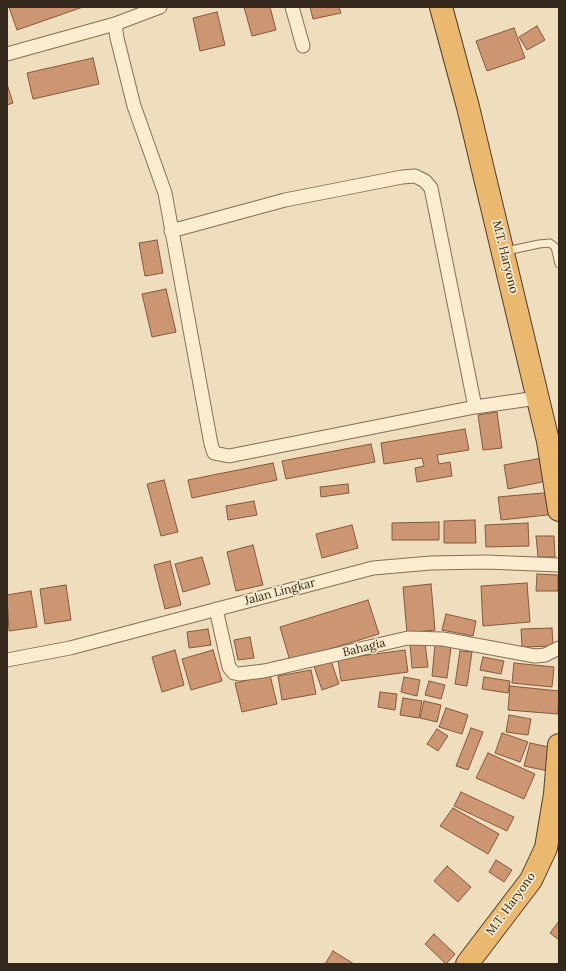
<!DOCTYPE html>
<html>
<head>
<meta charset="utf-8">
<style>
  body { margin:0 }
  #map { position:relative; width:566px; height:971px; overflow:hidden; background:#eedebd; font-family:Lora,serif }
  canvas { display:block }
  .frame { position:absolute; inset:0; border:8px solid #34271b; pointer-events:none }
</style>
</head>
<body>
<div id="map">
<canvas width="566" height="971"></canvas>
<div class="frame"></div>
</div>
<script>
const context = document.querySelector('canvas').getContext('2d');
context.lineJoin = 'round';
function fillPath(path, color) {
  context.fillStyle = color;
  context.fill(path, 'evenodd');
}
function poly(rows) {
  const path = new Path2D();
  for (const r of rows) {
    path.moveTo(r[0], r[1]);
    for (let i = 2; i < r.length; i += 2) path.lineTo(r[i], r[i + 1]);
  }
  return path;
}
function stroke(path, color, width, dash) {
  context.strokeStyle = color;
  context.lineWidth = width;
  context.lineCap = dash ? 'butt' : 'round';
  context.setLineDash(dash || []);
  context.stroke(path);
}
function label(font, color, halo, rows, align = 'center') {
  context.font = font + ' Lora,serif';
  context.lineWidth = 3.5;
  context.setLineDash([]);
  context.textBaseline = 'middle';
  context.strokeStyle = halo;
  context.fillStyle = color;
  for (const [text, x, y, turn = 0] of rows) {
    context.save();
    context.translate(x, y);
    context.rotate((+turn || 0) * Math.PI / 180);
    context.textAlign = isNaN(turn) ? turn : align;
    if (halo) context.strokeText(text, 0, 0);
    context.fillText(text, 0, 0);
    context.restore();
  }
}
const building = poly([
  [9,7,83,7,17,30,9,7],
  [244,7,270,7,276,30,252,36,244,7],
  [310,7,339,7,341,13,313,19,310,7],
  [217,12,225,45,200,51,193,18,217,12],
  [537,26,545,40,527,50,519,37,537,26],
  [514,28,525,58,487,71,476,41,514,28],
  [93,58,99,84,33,99,27,73,93,58],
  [7,84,13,103,7,105,7,84],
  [157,240,163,273,145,276,139,243,157,240],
  [166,289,176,332,152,337,142,294,166,289],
  [497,412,502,448,483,450,478,415,497,412],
  [465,429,469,450,437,455,439,464,450,462,452,476,417,482,415,468,424,466,422,458,384,464,381,443,465,429],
  [371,444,375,462,286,479,282,461,371,444],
  [542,458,547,481,508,489,504,465,542,458],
  [273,463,277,480,192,498,188,480,273,463],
  [164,480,178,532,161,536,147,484,164,480],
  [348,484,349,493,321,497,320,487,348,484],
  [554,492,556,514,501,520,498,497,554,492],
  [254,501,257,515,228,520,226,506,254,501],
  [475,520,476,543,444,543,444,521,475,520],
  [439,522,439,540,392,540,392,523,439,522],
  [528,523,529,546,486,547,485,525,528,523],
  [352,525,358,548,322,558,316,534,352,525],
  [536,536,554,536,555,557,538,557,536,536],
  [253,545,263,585,236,591,227,552,253,545],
  [202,557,210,584,183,592,175,564,202,557],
  [170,561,181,605,165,609,154,565,170,561],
  [537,574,558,575,558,591,536,591,537,574],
  [527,583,530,622,483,626,481,586,527,583],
  [431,584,435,630,407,633,403,587,431,584],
  [66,585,71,620,45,624,40,589,66,585],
  [31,591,37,627,9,631,7,595,31,591],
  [368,600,379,634,290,661,280,627,368,600],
  [446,614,476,621,473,636,442,630,446,614],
  [552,628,553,646,522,647,521,629,552,628],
  [208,629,211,645,189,648,187,632,208,629],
  [250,637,254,658,238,660,234,640,250,637],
  [425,643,428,667,412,668,410,644,425,643],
  [435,645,451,647,447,678,432,676,435,645],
  [175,650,184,685,162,692,152,657,175,650],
  [213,650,222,681,191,690,182,659,213,650],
  [405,650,408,672,341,681,338,659,405,650],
  [460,651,472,652,467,686,455,684,460,651],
  [483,657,504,661,501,674,480,670,483,657],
  [331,661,339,684,322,690,314,666,331,661],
  [514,663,554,667,552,687,512,683,514,663],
  [311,670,316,694,282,700,278,676,311,670],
  [270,675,277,704,242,712,235,683,270,675],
  [404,677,420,680,417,696,401,692,404,677],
  [484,677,510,681,508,693,482,689,484,677],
  [429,681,445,685,441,699,425,695,429,681],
  [510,686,559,691,558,714,508,710,510,686],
  [380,692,397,694,395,710,378,707,380,692],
  [403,698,422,701,419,718,400,715,403,698],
  [424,701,441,705,437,722,420,718,424,701],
  [446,708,468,715,462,734,439,727,446,708],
  [509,715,531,719,528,735,506,732,509,715],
  [471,728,483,732,468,770,456,766,471,728],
  [437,729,448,736,438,751,427,744,437,729],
  [502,733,528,742,520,762,495,753,502,733],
  [530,743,558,749,553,772,524,766,530,743],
  [488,753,535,774,524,799,476,778,488,753],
  [461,792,514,817,507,831,454,806,461,792],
  [453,808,499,834,488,854,440,826,453,808],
  [496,860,512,870,504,882,489,872,496,860],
  [447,866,471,887,458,902,434,881,447,866],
  [559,921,559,940,550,933,559,921],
  [434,934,455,954,446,964,425,944,434,934],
  [333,951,354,964,325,964,333,951]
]);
const service = poly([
  [506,251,539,244,550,243,555,247,559,264]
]);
const minor = poly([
  [292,7,303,46],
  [115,24,117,38,134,106,165,193,211,444,214,453,229,456,475,407,537,398],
  [7,54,115,24,160,7],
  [171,231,285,200,402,177,415,176,425,181,431,188,475,407],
  [216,609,229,667,234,673,239,674,264,671,408,638,443,639,535,656,545,655,559,648],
  [7,660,70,648,373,568,431,563,486,562,559,565]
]);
const trunk = poly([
  [441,7,468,107,548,441,559,510],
  [467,964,531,880,546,848,555,794,559,745]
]);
const streetNames = [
  ["M.T. Haryono",505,257,76],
  ["Jalan Lingkar",280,592,-15],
  ["Bahagia",364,648,-14],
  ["M.T. Haryono",511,904,-54]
];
fillPath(building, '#cc9672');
stroke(building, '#84583c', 1);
stroke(service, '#856e56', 9);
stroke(minor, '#856e56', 15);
stroke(trunk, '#523d2b', 24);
stroke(service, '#f9eccf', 7);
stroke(minor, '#f9eccf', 13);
stroke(trunk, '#eab86f', 22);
label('12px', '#34271b', '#f5e9cc', streetNames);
</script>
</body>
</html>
